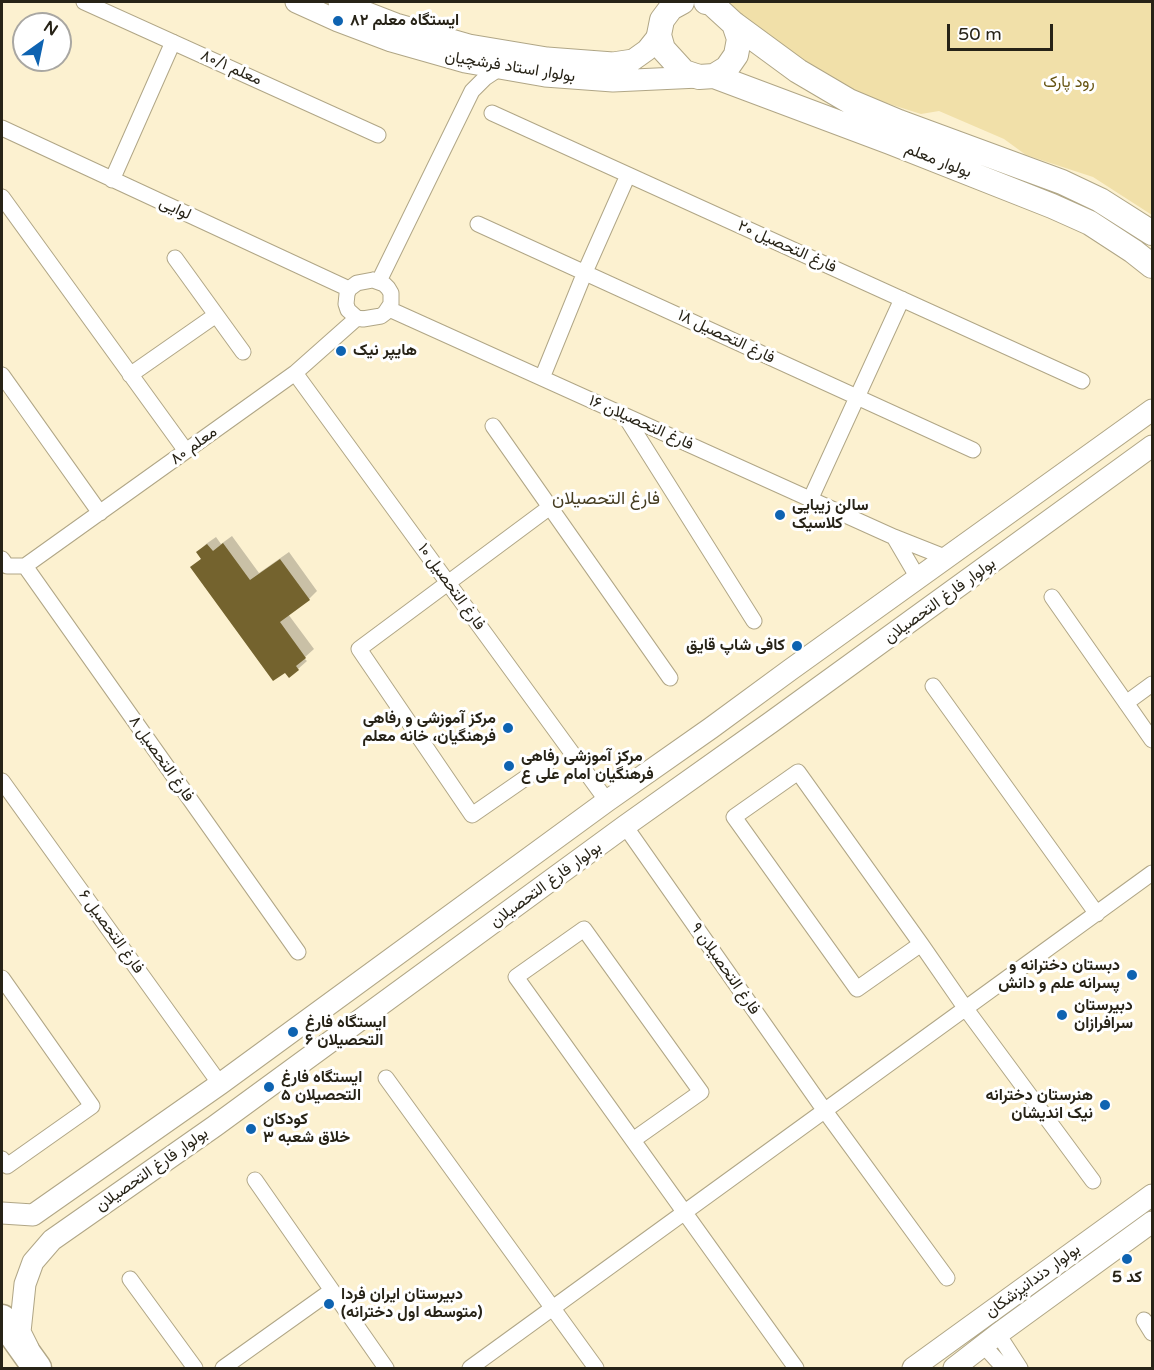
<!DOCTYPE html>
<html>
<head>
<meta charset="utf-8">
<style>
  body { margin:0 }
  #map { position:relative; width:1154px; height:1370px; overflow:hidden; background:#fcf1d0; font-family:"Varela Round",sans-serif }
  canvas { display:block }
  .frame { position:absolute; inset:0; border:3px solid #272317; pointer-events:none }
  .north { position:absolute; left:12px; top:12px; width:60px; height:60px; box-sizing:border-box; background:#fff; border:2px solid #a9a7a2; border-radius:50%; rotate:33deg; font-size:16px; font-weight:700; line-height:24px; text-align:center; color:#272317 }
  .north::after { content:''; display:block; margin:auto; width:21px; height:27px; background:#0e63b1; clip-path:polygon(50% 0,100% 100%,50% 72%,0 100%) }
  .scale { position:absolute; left:947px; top:24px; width:106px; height:27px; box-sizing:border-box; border:3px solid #272317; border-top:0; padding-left:8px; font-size:18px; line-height:21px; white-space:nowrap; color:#272317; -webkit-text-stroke:4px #fff; paint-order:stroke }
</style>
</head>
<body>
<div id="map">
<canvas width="1154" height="1370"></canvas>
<div class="frame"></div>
<div class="north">N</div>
<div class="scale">50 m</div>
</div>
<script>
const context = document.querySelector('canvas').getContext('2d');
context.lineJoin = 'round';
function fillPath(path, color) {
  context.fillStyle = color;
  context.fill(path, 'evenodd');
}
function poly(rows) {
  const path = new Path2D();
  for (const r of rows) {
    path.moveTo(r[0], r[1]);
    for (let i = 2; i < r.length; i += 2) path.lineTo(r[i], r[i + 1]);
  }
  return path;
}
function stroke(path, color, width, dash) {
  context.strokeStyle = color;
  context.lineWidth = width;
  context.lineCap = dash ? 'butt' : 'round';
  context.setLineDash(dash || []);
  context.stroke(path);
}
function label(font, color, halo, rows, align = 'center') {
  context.font = font + ' "Varela Round",Vazirmatn,sans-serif';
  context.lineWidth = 6;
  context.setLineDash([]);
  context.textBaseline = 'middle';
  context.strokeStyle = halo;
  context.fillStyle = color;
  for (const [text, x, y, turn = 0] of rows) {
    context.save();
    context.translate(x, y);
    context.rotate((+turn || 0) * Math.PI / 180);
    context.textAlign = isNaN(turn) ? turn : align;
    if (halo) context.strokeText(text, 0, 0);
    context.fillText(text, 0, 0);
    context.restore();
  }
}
const green = poly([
  [715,2,1152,2,1152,215,1093,177,1026,155,1004,139,939,111,921,114,848,91]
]);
const shadow = poly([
  [232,536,259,573,289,552,317,591,309,599,288,614,314,649,304,658,307,661,298,669,192,567,202,558,198,552,206,544,216,537,221,544]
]);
const building = poly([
  [223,543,250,580,280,559,310,600,280,622,306,658,296,666,299,670,289,678,285,673,273,681,190,567,201,559,196,552,207,544,213,551]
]);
const street = poly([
  [84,2,378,135],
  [492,113,1082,381],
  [2,128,349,289],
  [112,180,173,42],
  [2,197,186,451],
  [478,224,973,450],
  [175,258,243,352],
  [373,280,384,284,388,288,391,293,391,304,385,313,381,316,363,319,357,318,348,310,346,304,347,294,349,289,357,283,373,280],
  [379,281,472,91,485,78,500,68],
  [389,309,894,537,947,558],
  [295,373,607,801],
  [2,375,100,513],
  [130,375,216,315],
  [542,378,585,272,628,175],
  [625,416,754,621],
  [493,426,670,678],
  [810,500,902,299],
  [550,507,359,649,472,815,550,761],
  [894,537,918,578],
  [2,559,7,566,25,566],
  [25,566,298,952],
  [25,566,295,373,357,318],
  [1052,597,1152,740],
  [933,686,1097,914],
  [1126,703,1152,684],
  [2,781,220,1084],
  [625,826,825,1111,947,1278],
  [921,944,857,989,734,817,798,772,921,944,966,1009,1093,1181],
  [2,978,92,1106,7,1166,2,1159],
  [386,1078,596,1368],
  [633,1140,701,1092,584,929,516,977,796,1368],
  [255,1180,386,1368],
  [130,1279,195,1368],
  [1144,1320,1152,1333],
  [998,1334,1020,1368],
  [984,1346,1004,1368],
  [223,1368,331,1291],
  [470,1368,1152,873]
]);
const secondary = poly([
  [296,2,338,21,391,41,465,62,545,76,613,81,699,77],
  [339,2,396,24,469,45,547,58,613,63,633,60,647,50,659,35],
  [2,1213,33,1215,220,1084,607,801,711,728,790,670,1152,410],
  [28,1348,20,1332,25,1284,33,1262,52,1240,215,1126,625,826,770,723,1152,446],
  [913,1368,1152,1195],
  [954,1368,998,1334,1152,1222]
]);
const primary = poly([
  [682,2,671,8,662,20,659,35,663,49,684,72,699,77,714,76,727,68,736,55,739,39,734,24],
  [706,2,711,3,734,24,798,71,849,101,899,122,1062,182,1100,200,1152,233],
  [714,76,890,142,1052,206,1090,223,1133,251,1152,266]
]);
const highway = poly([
  [2,1319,37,1368]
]);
const markers = [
  [338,21,6,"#0e63b1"],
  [341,351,6,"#0e63b1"],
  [780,515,6,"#0e63b1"],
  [797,646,6,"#0e63b1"],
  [508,728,6,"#0e63b1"],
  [509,766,6,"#0e63b1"],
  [1132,975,6,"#0e63b1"],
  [1062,1015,6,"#0e63b1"],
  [293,1032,6,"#0e63b1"],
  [269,1087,6,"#0e63b1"],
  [1105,1105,6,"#0e63b1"],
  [251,1129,6,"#0e63b1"],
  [1127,1259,6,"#0e63b1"],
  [329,1304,6,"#0e63b1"]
];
const poiNames = [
  ["ایستگاه معلم ۸۲",350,21],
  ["هایپر نیک",353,351],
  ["سالن زیبایی",792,506],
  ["کلاسیک",792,524],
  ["کافی شاپ قایق",785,646,"right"],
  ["مرکز آموزشی و رفاهی",496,719,"right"],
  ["فرهنگیان، خانه معلم",496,737,"right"],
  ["مرکز آموزشی رفاهی",521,757],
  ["فرهنگیان امام علی ع",521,775],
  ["دبستان دخترانه و",1120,966,"right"],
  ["پسرانه علم و دانش",1120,984,"right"],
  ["دبیرستان",1074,1006],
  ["سرافرازان",1074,1024],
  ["ایستگاه فارغ",305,1023],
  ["التحصیلان ۶",305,1041],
  ["ایستگاه فارغ",281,1078],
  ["التحصیلان ۵",281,1096],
  ["هنرستان دخترانه",1093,1096,"right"],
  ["نیک اندیشان",1093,1114,"right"],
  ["کودکان",263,1120],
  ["خلاق شعبه ۳",263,1138],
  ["کد 5",1127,1278,"center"],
  ["دبیرستان ایران فردا",341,1295],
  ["(متوسطه اول دخترانه)",341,1313]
];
const streetNames = [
  ["بولوار استاد فرشچیان",510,67,9],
  ["معلم ۸۰/۱",231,68,24],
  ["بولوار معلم",938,161,21],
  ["لوایی",175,209,25],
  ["فارغ التحصیل ۲۰",787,247,24],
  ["فارغ التحصیل ۱۸",726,337,25],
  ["فارغ التحصیلان ۱۶",641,423,24],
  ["معلم ۸۰",194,446,-36],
  ["فارغ التحصیل ۱۰",451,587,54],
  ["بولوار فارغ التحصیلان",940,601,-36],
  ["فارغ التحصیل ۸",161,759,55],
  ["بولوار فارغ التحصیلان",546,885,-36],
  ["فارغ التحصیل ۶",111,932,54],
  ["فارغ التحصیلان ۹",725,969,55],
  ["بولوار فارغ التحصیلان",152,1170,-35],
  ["بولوار دندانپزشکان",1033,1281,-36]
];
const parkNames = [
  ["رود پارک",1069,83]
];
const neighbourhoodNames = [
  ["فارغ التحصیلان",606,499]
];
fillPath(green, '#f1e0a9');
fillPath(shadow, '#0003');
fillPath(building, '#74632e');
stroke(street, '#b0a686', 17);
stroke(secondary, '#b0a686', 23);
stroke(primary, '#b0a686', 26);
stroke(highway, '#b0a686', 31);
stroke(street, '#fff', 15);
stroke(secondary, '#fff', 21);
stroke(primary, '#fff', 24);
stroke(highway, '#fff', 28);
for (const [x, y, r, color] of markers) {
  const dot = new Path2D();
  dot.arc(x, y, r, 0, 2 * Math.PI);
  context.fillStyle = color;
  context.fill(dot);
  stroke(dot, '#fff', 2);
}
label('bold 16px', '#272317', '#fff', poiNames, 'left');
label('16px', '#272317', '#fff', streetNames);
label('16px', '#665412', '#fff', parkNames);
label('18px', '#453c20', '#fff', neighbourhoodNames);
</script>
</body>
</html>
